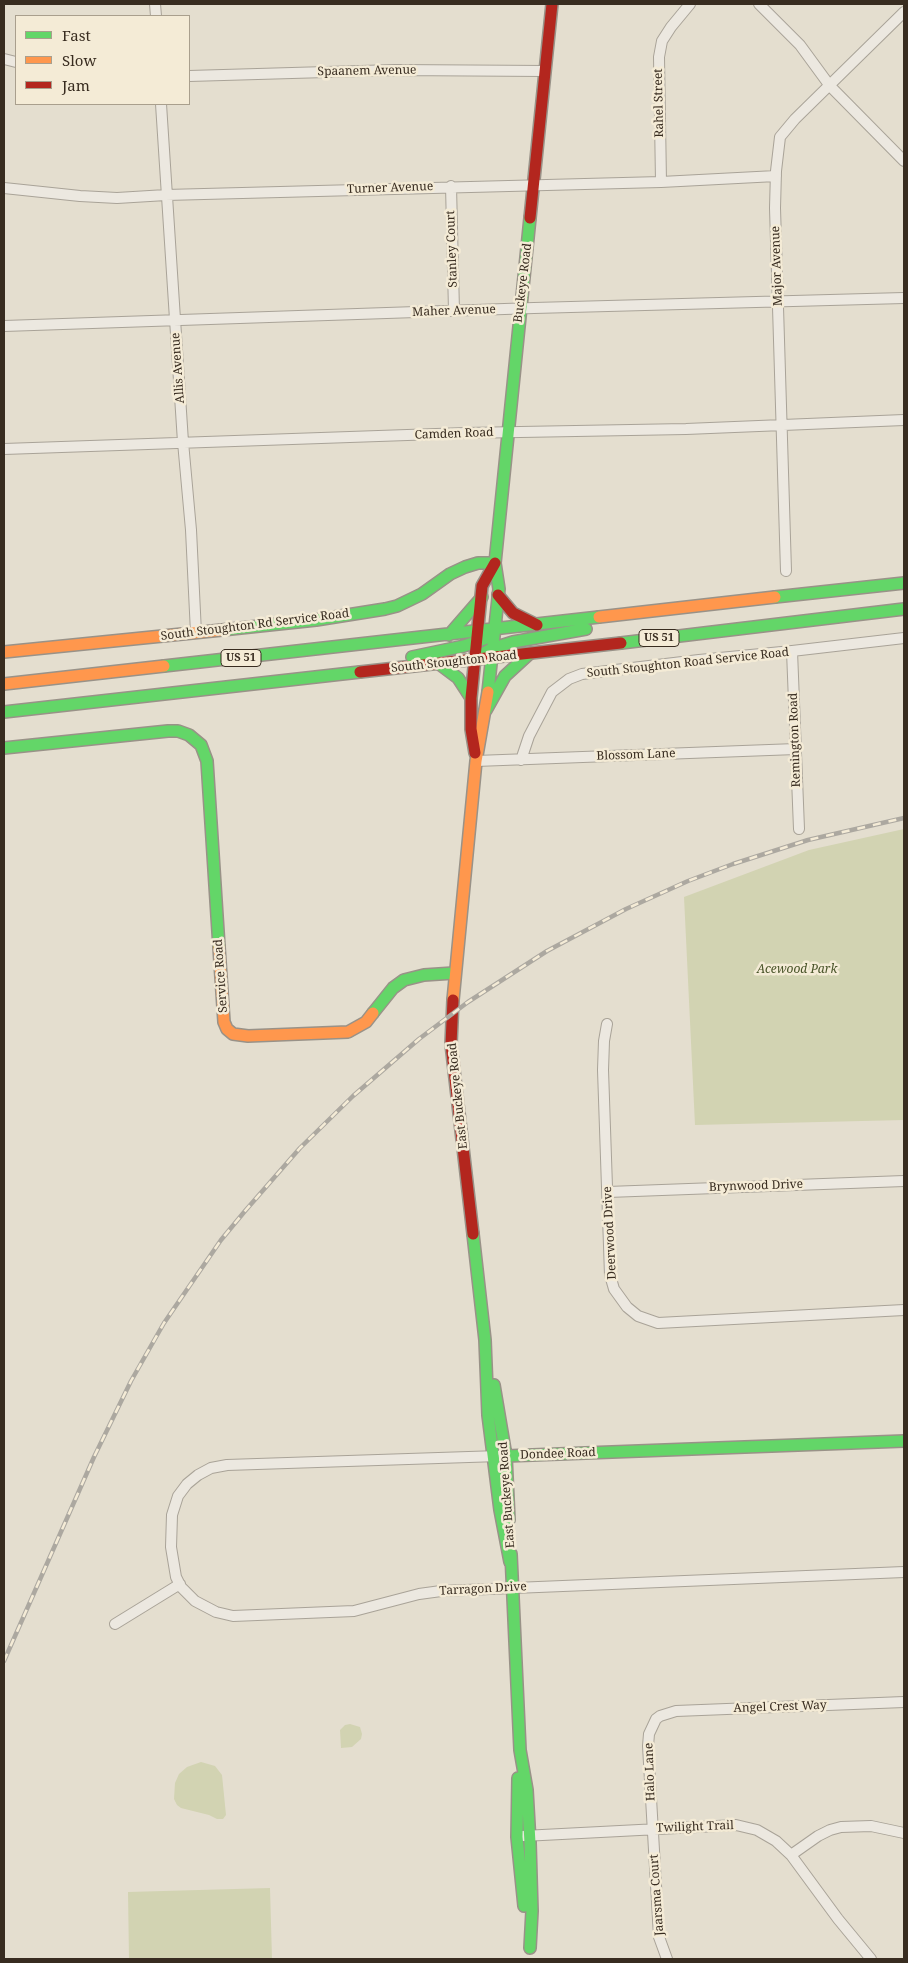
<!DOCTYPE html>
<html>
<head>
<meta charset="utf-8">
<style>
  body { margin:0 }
  #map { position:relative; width:908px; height:1963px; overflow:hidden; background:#e4decf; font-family:"Noto Serif",serif }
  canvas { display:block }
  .frame { position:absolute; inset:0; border:5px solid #382c20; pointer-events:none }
  .legend { position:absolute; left:15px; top:15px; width:175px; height:90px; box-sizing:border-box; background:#f4ebd6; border:1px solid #a99f8d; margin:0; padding:6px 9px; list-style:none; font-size:15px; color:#382c20 }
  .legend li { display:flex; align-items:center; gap:10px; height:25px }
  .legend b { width:25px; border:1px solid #a99f8d }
</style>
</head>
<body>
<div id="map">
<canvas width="908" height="1963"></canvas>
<div class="frame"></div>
<ul class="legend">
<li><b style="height:6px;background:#63d668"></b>Fast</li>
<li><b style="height:6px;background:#ff974d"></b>Slow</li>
<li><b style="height:6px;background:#b3261e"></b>Jam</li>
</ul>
</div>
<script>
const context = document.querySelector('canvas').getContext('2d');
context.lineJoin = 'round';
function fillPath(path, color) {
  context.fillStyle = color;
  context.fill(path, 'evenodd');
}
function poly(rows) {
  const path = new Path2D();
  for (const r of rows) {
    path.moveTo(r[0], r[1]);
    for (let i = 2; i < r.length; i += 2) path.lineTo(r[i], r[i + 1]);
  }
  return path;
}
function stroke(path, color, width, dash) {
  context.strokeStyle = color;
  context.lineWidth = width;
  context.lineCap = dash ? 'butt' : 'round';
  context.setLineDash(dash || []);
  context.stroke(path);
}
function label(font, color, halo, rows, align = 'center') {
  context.font = font + ' "Noto Serif",serif';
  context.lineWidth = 5;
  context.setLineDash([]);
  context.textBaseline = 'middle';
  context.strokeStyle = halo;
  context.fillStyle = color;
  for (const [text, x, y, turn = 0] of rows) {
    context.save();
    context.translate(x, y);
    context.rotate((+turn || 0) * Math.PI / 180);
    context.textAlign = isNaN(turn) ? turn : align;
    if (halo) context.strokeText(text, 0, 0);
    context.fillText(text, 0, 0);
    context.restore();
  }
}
const green = poly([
  [904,829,904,1120,695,1125,684,897,809,850],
  [350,1724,360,1727,362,1734,361,1739,352,1747,341,1748,340,1730,345,1725],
  [201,1762,215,1766,222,1775,226,1815,223,1819,217,1819,209,1815,181,1808,177,1805,174,1799,175,1783,179,1774,187,1767],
  [270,1888,272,1959,129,1959,128,1892]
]);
const street = poly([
  [155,4,156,16],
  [759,4,800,45,830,86,904,161],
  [4,59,16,62],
  [189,76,395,70,545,71],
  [161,104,183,442,191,530,196,633],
  [661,182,659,57,662,41,671,27,690,4],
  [451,186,454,311],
  [4,188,80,196,117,198,166,195,661,182,776,176],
  [4,326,534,308,904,298],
  [4,449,465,433,686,429,904,420],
  [786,571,775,208,776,171,780,137,795,119,904,12],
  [792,651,799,829],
  [521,760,529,736,552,692,569,679,582,674,699,660,792,651,904,638],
  [476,761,796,749],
  [607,1024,604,1041,603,1070,610,1275,614,1289,627,1307,638,1316,658,1323,904,1310],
  [608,1192,904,1181],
  [499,1456,227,1465,211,1468,198,1475,187,1484,178,1496,172,1515,171,1547,176,1577,181,1587,195,1601,216,1612,233,1616,354,1611,419,1594,441,1591,904,1572],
  [115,1624,180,1584],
  [523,1836,736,1825,757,1830,776,1841,791,1855,838,1919,871,1959],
  [791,1855,818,1836,830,1830,841,1827,871,1826,904,1833],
  [667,1959,659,1937,648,1746,649,1734,656,1719,660,1716,676,1711,904,1702]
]);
const fast = poly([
  [775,597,904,583],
  [222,630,316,620,385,609,397,606,422,594,450,574,465,567,478,563,495,563],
  [449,635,482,597],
  [621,643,904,609],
  [480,655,491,649,513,642,586,629],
  [412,657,464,646,484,639,492,633],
  [438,663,458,678,471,698],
  [164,666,599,617],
  [488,692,499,589,495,563,530,218],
  [486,710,505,676,529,654],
  [4,712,360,672],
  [4,748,168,731,178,731,189,735,201,745,207,761,219,947],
  [373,1013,393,988,404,980,424,975,454,973],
  [473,1234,485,1340,488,1415,500,1510,510,1562],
  [494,1385,506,1456,509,1520],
  [506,1456,904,1441],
  [511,1554,520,1750,527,1790,530,1843,532,1911,530,1948],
  [518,1778,517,1837,524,1906]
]);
const slow = poly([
  [599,617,775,597],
  [4,652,222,630],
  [4,684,164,666],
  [219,947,224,1022,227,1029,233,1034,248,1036,348,1032,366,1022,373,1013],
  [453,1000,476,761,488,692]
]);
const jam = poly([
  [530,218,552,4],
  [498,595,513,613,537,625],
  [360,672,621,643],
  [475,753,471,729,471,698,482,586,495,563],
  [453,1000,451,1044,473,1234]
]);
const rail = poly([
  [4,1661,94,1457,131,1381,164,1323,221,1240,245,1211,300,1148,353,1096,419,1039,468,1002,547,951,626,909,688,881,733,864,808,840,904,818]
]);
const shields = [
  [659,638,40],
  [241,658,40]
];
const shieldNames = [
  ["US 51",659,638],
  ["US 51",241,658]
];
const streetNames = [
  ["Spaanem Avenue",367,71,-1],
  ["Rahel Street",659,103,-91],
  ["Turner Avenue",390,188,-2],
  ["Stanley Court",452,249,-92],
  ["Major Avenue",777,266,-92],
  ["Buckeye Road",523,283,-83],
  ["Maher Avenue",454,311,-2],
  ["Allis Avenue",178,368,-94],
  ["Camden Road",454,434,-2],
  ["South Stoughton Rd Service Road",255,625,-7],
  ["South Stoughton Road",454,662,-6],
  ["South Stoughton Road Service Road",688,663,-6],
  ["Remington Road",795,740,-92],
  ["Blossom Lane",636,755,-2],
  ["Service Road",221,976,-94],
  ["East Buckeye Road",458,1096,-96],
  ["Brynwood Drive",756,1186,-2],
  ["Deerwood Drive",610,1233,-93],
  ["Dondee Road",558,1454,-2],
  ["East Buckeye Road",507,1495,-94],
  ["Tarragon Drive",483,1589,-3],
  ["Angel Crest Way",780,1707,-2],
  ["Halo Lane",650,1772,-92],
  ["Twilight Trail",695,1827,-2],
  ["Jaarsma Court",657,1895,-94]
];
const parkNames = [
  ["Acewood Park",797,970]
];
fillPath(green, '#d2d3b2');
stroke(street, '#a9a398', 12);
stroke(fast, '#999288', 14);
stroke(slow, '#999288', 14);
stroke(jam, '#999288', 14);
stroke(street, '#ece8e0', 10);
stroke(fast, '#63d668', 11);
stroke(slow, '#ff974d', 11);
stroke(jam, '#b3261e', 11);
stroke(rail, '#aca8a0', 4.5);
stroke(rail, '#f4ebd6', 2.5, [8]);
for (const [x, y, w] of shields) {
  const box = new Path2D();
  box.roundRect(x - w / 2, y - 8.5, w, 17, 4);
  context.fillStyle = '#f4ebd6';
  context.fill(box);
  stroke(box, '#382c20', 1);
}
label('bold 11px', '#382c20', null, shieldNames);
label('12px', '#382c20', '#f4ebd6', streetNames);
label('italic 12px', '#485328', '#f4ebd6', parkNames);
</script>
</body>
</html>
